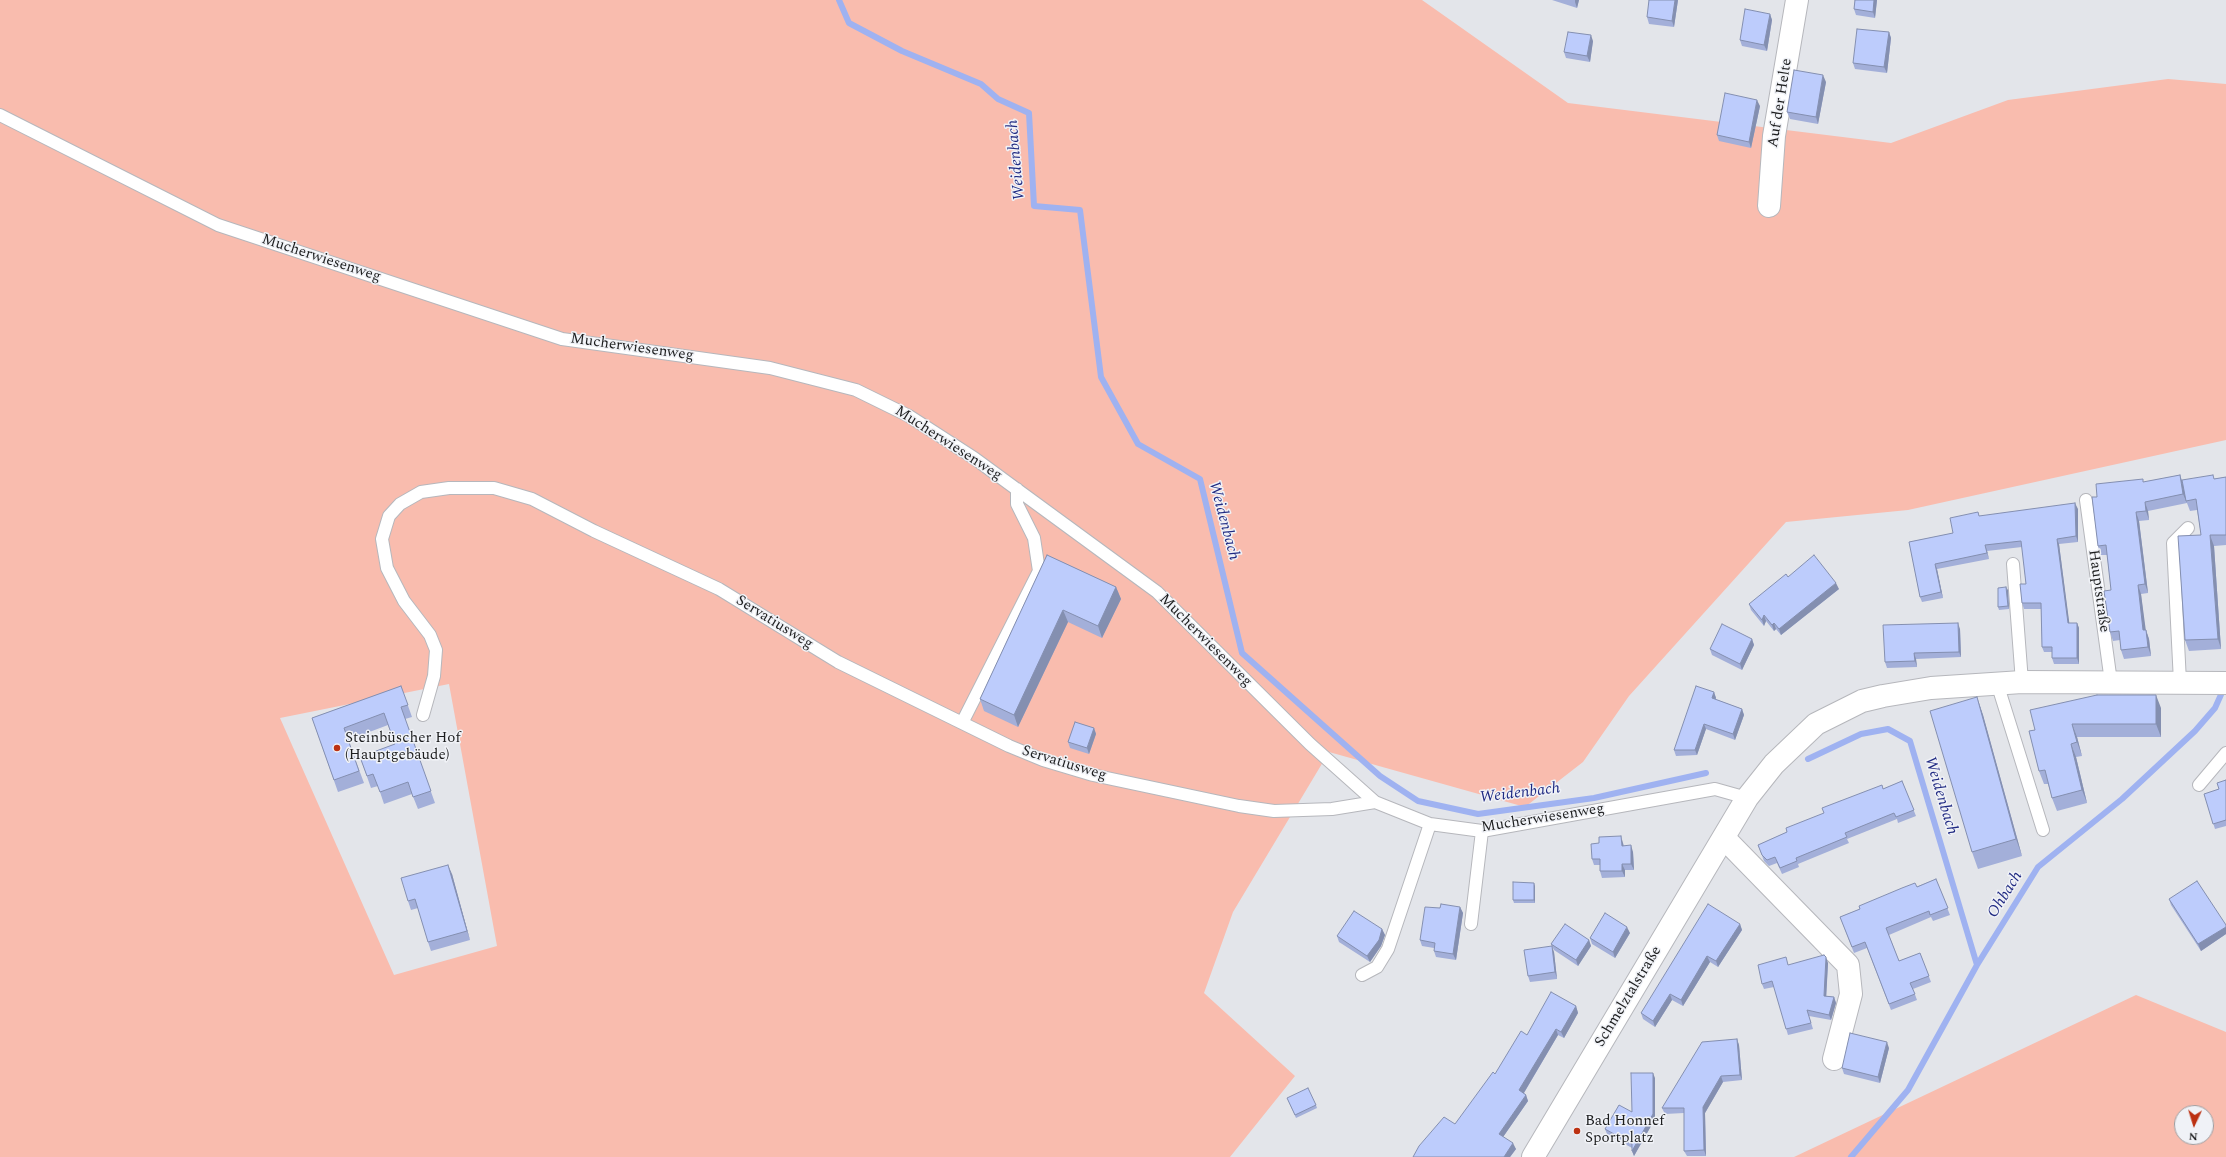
<!DOCTYPE html>
<html>
<head>
<meta charset="utf-8">
<style>
  body { margin:0 }
  #map { position:relative; width:2226px; height:1157px; overflow:hidden; background:#e3e5ea; font-family:Spectral,serif }
  canvas { display:block }
  .north { position:absolute; left:2174px; top:1105px; width:40px; height:40px; box-sizing:border-box; background:#f0f2f7; border:1px solid #9b9da0; border-radius:50%; rotate:184deg; font-size:11px; font-weight:700; line-height:16px; text-align:center; color:#1c1d1e }
  .north::after { content:''; display:block; margin:auto; width:14px; height:18px; background:#bc3112; clip-path:polygon(50% 0,100% 100%,50% 72%,0 100%) }
</style>
</head>
<body>
<div id="map">
<canvas width="2226" height="1157"></canvas>
<div class="north">N</div>
</div>
<script>
const context = document.querySelector('canvas').getContext('2d');
context.lineJoin = 'round';
function fillPath(path, color) {
  context.fillStyle = color;
  context.fill(path, 'evenodd');
}
function poly(rows) {
  const path = new Path2D();
  for (const r of rows) {
    path.moveTo(r[0], r[1]);
    for (let i = 2; i < r.length; i += 2) path.lineTo(r[i], r[i + 1]);
  }
  return path;
}
function stroke(path, color, width, dash) {
  context.strokeStyle = color;
  context.lineWidth = width;
  context.lineCap = dash ? 'butt' : 'round';
  context.setLineDash(dash || []);
  context.stroke(path);
}
function label(font, color, halo, rows, align = 'center') {
  context.font = font + ' Spectral,serif';
  context.lineWidth = 3;
  context.setLineDash([]);
  context.textBaseline = 'middle';
  context.strokeStyle = halo;
  context.fillStyle = color;
  for (const [text, x, y, turn = 0] of rows) {
    context.save();
    context.translate(x, y);
    context.rotate((+turn || 0) * Math.PI / 180);
    context.textAlign = isNaN(turn) ? turn : align;
    if (halo) context.strokeText(text, 0, 0);
    context.fillText(text, 0, 0);
    context.restore();
  }
}
const green = poly([
  [0,0,1422,0,1568,103,1891,143,2008,100,2168,79,2226,84,2226,440,1908,510,1786,522,1629,696,1583,762,1525,807,1329,752,1233,912,1204,993,1295,1076,1230,1157,0,1157],
  [449,684,497,946,394,975,280,718],
  [2136,995,2226,1032,2226,1157,1794,1157],
  [2182,1113,2206,1113,2206,1137,2182,1137]
]);
const stream = poly([
  [839,0,849,23,902,51,981,84,998,99,1029,113,1034,206,1080,210,1101,377,1138,444,1200,479,1242,653,1380,776,1418,801,1478,814,1594,798,1706,773],
  [1808,759,1861,734,1888,729,1910,741,1977,965],
  [1851,1157,1908,1090,1977,965,2038,867,2122,799,2195,731,2215,708,2224,688]
]);
const service = poly([
  [0,115,218,225,562,339,770,368,856,390,909,416,974,458,1157,592,1310,744,1375,802,1430,824,1482,831,1715,789,1747,798],
  [2086,500,2111,682],
  [2013,564,2022,682],
  [2180,682,2173,543,2188,528],
  [1997,683,2043,830],
  [423,715,434,676,436,650,430,635,404,601,387,568,382,539,389,516,400,504,421,492,449,488,494,488,532,499,594,531,719,589,838,662,1009,746,1043,760,1093,775,1239,806,1274,811,1332,809,1375,802],
  [962,723,1039,571,1034,538,1017,504,1017,489],
  [2199,785,2226,753],
  [1471,924,1482,831],
  [1362,975,1377,967,1388,949,1430,824]
]);
const minor = poly([
  [1769,206,1774,136,1797,0],
  [1724,838,1848,965,1851,994,1834,1059]
]);
const secondary = poly([
  [1533,1157,1747,798,1774,764,1816,724,1862,701,1883,696,1931,688,2022,682,2226,683]
]);
const wall = poly([
  [1552,0,1579,0,1577,8],
  [1678,0,1674,27,1649,24,1647,17],
  [1855,0,1877,0,1875,18,1856,15,1854,9],
  [1770,14,1772,20,1767,51,1742,46,1740,40],
  [1889,32,1891,38,1887,73,1855,69,1853,63],
  [1593,41,1590,62,1566,58,1564,52],
  [1826,82,1818,124,1790,119,1787,112],
  [1760,106,1751,148,1719,141,1717,135],
  [2180,475,2183,484,2226,477,2226,545,2214,546,2221,649,2189,651,2185,640,2201,535,2197,510,2190,511,2187,503,2148,511,2149,520,2139,521,2148,593,2141,594,2145,630,2146,630,2149,639,2151,656,2124,659,2121,650,2120,640,2113,641,2110,632,2111,590,2107,555,2101,555,2098,546,2097,497,2144,482],
  [2078,509,2078,542,2059,544,2069,623,2077,623,2079,628,2079,664,2054,664,2052,658,2052,652,2044,652,2042,647,2041,609,2024,609,2022,603,2026,584,2022,547,1987,551,1989,559,1937,569,1943,598,1922,602,1920,597,1909,542,1953,533,1978,512,1979,516],
  [1047,555,1116,587,1121,599,1102,638,1068,622,1018,727,984,711,980,699],
  [1788,577,1839,589,1781,635,1776,629,1774,631,1766,621,1764,626,1751,610,1749,604],
  [2008,590,2009,609,1999,610,1998,607],
  [1960,629,1961,657,1916,659,1917,667,1887,668,1885,662],
  [1752,639,1754,645,1742,670,1712,655,1710,649],
  [401,686,412,717,405,719,435,803,418,809,412,794,384,804,378,786,371,788,360,757,395,744,388,725,348,740,364,783,338,792,312,718],
  [1714,692,1716,698,1715,699,1742,709,1744,715,1735,740,1706,729,1697,755,1676,756,1674,750],
  [1977,697,1983,715,2022,856,1978,869,1972,852],
  [2161,708,2161,737,2077,737,2082,756,2076,757,2087,803,2057,811,2052,798,2048,784,2044,784,2039,771,2029,731],
  [1094,728,1096,734,1089,754,1070,748,1068,742],
  [2226,780,2226,826,2215,829,2204,794,2219,789],
  [1902,781,1916,816,1898,823,1897,819,1847,839,1849,843,1798,864,1799,867,1782,874,1777,863,1769,866,1764,861,1758,845,1883,789],
  [1623,843,1624,846,1633,852,1634,870,1625,870,1625,877,1602,878,1600,871,1600,865,1594,865,1592,859],
  [452,874,470,940,431,951,428,942,418,908,411,910,408,901],
  [1936,879,1950,915,1933,921,1931,917,1889,935,1899,961,1920,953,1931,982,1913,989,1917,1000,1891,1010,1867,948,1854,953,1840,917,1860,909],
  [1535,886,1535,903,1514,903,1513,900],
  [2169,899,2226,925,2226,934,2201,951,2171,905],
  [1460,907,1463,913,1456,960,1436,957,1434,951,1434,948,1422,946,1420,940],
  [1740,924,1742,930,1718,967,1710,962,1683,1006,1672,1000,1655,1027,1643,1019,1641,1013],
  [1382,929,1385,935,1381,946,1370,962,1339,942,1337,936],
  [1630,933,1615,958,1592,944,1590,938],
  [1589,940,1591,946,1578,966,1554,950,1551,944],
  [1554,952,1557,979,1530,982,1528,976],
  [1828,963,1826,996,1834,997,1836,1003,1831,1020,1809,1016,1813,1029,1788,1035,1774,987,1764,989,1762,984,1789,965],
  [1576,1006,1578,1013,1564,1038,1558,1035,1524,1093,1526,1095,1528,1101,1503,1137,1516,1149,1510,1157,1413,1157,1455,1124,1527,1035],
  [1737,1039,1739,1045,1742,1080,1723,1082,1705,1113,1706,1156,1687,1156,1684,1151,1684,1113,1665,1114,1662,1108],
  [1889,1048,1880,1083,1844,1074,1842,1068],
  [1655,1078,1655,1119,1634,1156,1632,1151,1632,1148,1607,1134,1605,1129,1632,1112],
  [1287,1098,1316,1105,1317,1108,1296,1118]
]);
const shadedWall = poly([
  [1575,0,1579,0,1577,8,1575,2],
  [1675,0,1678,0,1674,27,1672,21],
  [1874,0,1877,0,1875,18,1873,12],
  [1770,14,1772,20,1767,51,1764,45],
  [1889,32,1891,38,1887,73,1884,67],
  [1591,35,1593,41,1590,62,1587,56],
  [1823,75,1826,82,1818,124,1816,117],
  [1757,100,1760,106,1751,148,1749,142],
  [2180,475,2183,484,2187,503,2183,494],
  [2145,502,2148,511,2149,520,2146,511],
  [2075,503,2078,509,2078,542,2076,536],
  [2136,512,2139,521,2148,593,2145,584],
  [2210,535,2214,546,2221,649,2218,639],
  [2057,539,2059,544,2070,628,2068,623],
  [1985,545,1987,551,1989,559,1987,553],
  [1935,564,1937,569,1943,598,1941,592],
  [1836,583,1839,589,1781,635,1779,629],
  [2138,585,2141,594,2147,639,2143,630],
  [1116,587,1121,599,1102,638,1098,626],
  [2006,587,2008,590,2009,609,2008,606],
  [1063,610,1068,622,1018,727,1014,715],
  [1764,615,1766,621,1764,626,1762,620],
  [1774,623,1776,629,1774,631,1772,625],
  [1958,623,1960,629,1961,657,1959,652],
  [2077,623,2079,628,2079,664,2077,658],
  [2146,630,2149,639,2151,656,2148,647],
  [1752,639,1754,645,1742,670,1740,664],
  [1914,653,1916,659,1917,667,1915,661],
  [1714,692,1716,698,1714,703,1712,698],
  [2156,695,2161,708,2161,737,2156,724],
  [1977,697,1983,715,2022,856,2016,839],
  [1742,709,1744,715,1735,740,1733,734],
  [1704,724,1706,729,1697,755,1695,750],
  [2072,724,2077,737,2082,756,2077,742],
  [1094,728,1096,734,1089,754,1087,748],
  [2071,744,2076,757,2087,803,2082,790],
  [1621,836,1623,843,1624,852,1622,846],
  [1631,845,1633,852,1634,870,1631,864],
  [1622,864,1625,870,1625,877,1622,871],
  [448,865,452,874,470,940,467,931],
  [1534,883,1535,886,1535,903,1534,900],
  [1460,907,1463,913,1456,960,1453,954],
  [1740,924,1742,930,1718,967,1716,961],
  [1627,927,1630,933,1615,958,1613,952],
  [2226,927,2226,934,2201,951,2198,944],
  [1382,929,1385,935,1381,946,1370,962,1367,956],
  [1589,940,1591,946,1578,966,1576,960],
  [1552,946,1554,952,1557,979,1555,972],
  [1707,956,1710,962,1683,1006,1681,1000],
  [1826,957,1828,963,1826,1001,1824,996],
  [1670,994,1672,1000,1655,1027,1653,1021],
  [1834,997,1836,1003,1831,1020,1829,1015],
  [1576,1006,1578,1013,1564,1038,1561,1032],
  [1556,1029,1558,1035,1522,1096,1519,1090],
  [1737,1039,1739,1045,1742,1080,1740,1075],
  [1887,1042,1889,1048,1880,1083,1878,1077],
  [1653,1073,1655,1078,1655,1119,1634,1156,1632,1151],
  [1721,1076,1723,1082,1705,1113,1706,1156,1704,1150,1703,1107],
  [1526,1095,1528,1101,1501,1140,1499,1134],
  [1513,1143,1516,1149,1510,1157,1504,1157]
]);
const building = poly([
  [1649,0,1675,0,1672,21,1647,17,1649,0],
  [1855,0,1874,0,1873,12,1854,9,1855,0],
  [1745,9,1770,14,1764,45,1740,40,1745,9],
  [1857,29,1889,32,1884,67,1853,63,1857,29],
  [1568,32,1591,35,1587,56,1564,52,1568,32],
  [1794,70,1823,75,1816,117,1787,112,1794,70],
  [1725,93,1757,100,1749,142,1717,135,1725,93],
  [2180,475,2183,494,2145,502,2146,511,2136,512,2145,584,2138,585,2143,630,2146,630,2148,647,2121,650,2119,631,2110,632,2104,591,2111,590,2106,545,2098,546,2092,497,2097,497,2096,484,2143,479,2143,482,2180,475],
  [2213,475,2214,479,2226,477,2226,535,2210,535,2218,639,2185,640,2178,536,2201,535,2196,499,2186,501,2182,480,2213,475],
  [2075,503,2076,536,2057,539,2068,623,2077,623,2077,658,2052,658,2052,647,2042,647,2041,603,2022,603,2020,584,2026,584,2021,541,1985,545,1987,553,1935,564,1941,592,1920,597,1909,542,1953,533,1950,518,1978,512,1979,516,2075,503],
  [1047,555,1116,587,1098,626,1063,610,1014,715,980,699,1047,555],
  [1814,555,1836,583,1779,629,1774,623,1772,625,1764,615,1762,620,1749,604,1786,574,1788,577,1814,555],
  [2006,587,2008,606,1998,607,1998,588,2006,587],
  [1958,623,1959,652,1914,653,1915,661,1885,662,1883,625,1958,623],
  [1722,624,1752,639,1740,664,1710,649,1722,624],
  [401,686,408,705,401,707,431,791,413,797,408,782,380,792,373,774,367,776,360,757,395,744,384,713,344,728,359,771,334,780,312,718,401,686],
  [1696,686,1714,692,1712,698,1742,709,1733,734,1704,724,1695,750,1674,750,1696,686],
  [2097,695,2156,695,2156,724,2072,724,2077,742,2071,744,2082,790,2052,798,2045,770,2039,771,2029,731,2035,730,2030,710,2097,695],
  [1977,697,2016,839,1972,852,1930,711,1977,697],
  [1075,722,1094,728,1087,748,1068,742,1075,722],
  [2226,780,2226,820,2213,824,2204,794,2219,789,2217,783,2226,780],
  [1902,781,1914,810,1896,817,1894,813,1845,833,1847,837,1796,858,1797,861,1780,868,1775,857,1767,860,1762,855,1758,845,1787,832,1786,828,1824,813,1822,808,1882,785,1883,789,1902,781],
  [1621,836,1622,846,1631,845,1631,864,1622,864,1622,871,1600,871,1600,859,1592,859,1591,844,1599,843,1599,837,1621,836],
  [448,865,467,931,428,942,415,899,408,901,401,878,448,865],
  [1936,879,1948,908,1930,915,1929,911,1886,928,1899,961,1920,953,1929,976,1910,983,1915,994,1889,1004,1865,942,1852,947,1840,917,1860,909,1859,906,1902,888,1915,883,1917,887,1936,879],
  [2197,881,2226,925,2226,927,2198,944,2169,899,2197,881],
  [1513,882,1534,883,1534,900,1513,900,1513,882],
  [1441,904,1460,907,1453,954,1434,951,1435,943,1420,940,1425,907,1440,908,1441,904],
  [1708,904,1740,924,1716,961,1707,956,1681,1000,1670,994,1653,1021,1641,1013,1708,904],
  [1354,911,1382,929,1379,940,1367,956,1337,936,1354,911],
  [1605,913,1627,927,1613,952,1590,938,1605,913],
  [1565,924,1589,940,1576,960,1551,944,1565,924],
  [1552,946,1555,972,1528,976,1524,950,1552,946],
  [1824,955,1826,957,1824,996,1834,997,1829,1015,1807,1010,1811,1023,1786,1029,1772,981,1762,984,1758,965,1786,957,1788,965,1824,955],
  [1551,992,1576,1006,1561,1032,1556,1029,1519,1090,1526,1095,1499,1134,1513,1143,1504,1157,1413,1157,1419,1146,1444,1117,1455,1124,1493,1072,1495,1074,1521,1031,1527,1035,1551,992],
  [1850,1033,1887,1042,1878,1077,1842,1068,1850,1033],
  [1737,1039,1740,1075,1721,1076,1703,1107,1704,1150,1684,1151,1684,1108,1662,1108,1702,1042,1737,1039],
  [1631,1073,1653,1073,1653,1114,1632,1151,1632,1144,1605,1129,1619,1105,1632,1112,1631,1073],
  [1308,1088,1316,1105,1295,1115,1287,1098,1308,1088]
]);
const markers = [
  [337,748,4,"#bc3112"],
  [1577,1131,4,"#bc3112"]
];
const streetNames = [
  ["Auf der Helte",1781,103,-81],
  ["Mucherwiesenweg",321,259,18],
  ["Mucherwiesenweg",632,348,8],
  ["Mucherwiesenweg",948,444,33],
  ["Hauptstraße",2098,591,82],
  ["Servatiusweg",774,623,32],
  ["Mucherwiesenweg",1205,641,45],
  ["Servatiusweg",1064,764,17],
  ["Mucherwiesenweg",1543,819,-9],
  ["Schmelztalstraße",1629,997,-59]
];
const poiNames = [
  ["Steinbüscher Hof",345,739],
  ["(Hauptgebäude)",345,756],
  ["Bad Honnef",1585,1122],
  ["Sportplatz",1585,1139]
];
const waterNames = [
  ["Weidenbach",1017,160,-95],
  ["Weidenbach",1223,521,75],
  ["Weidenbach",1520,794,-7],
  ["Weidenbach",1940,796,73],
  ["Ohbach",2006,895,-58]
];
fillPath(green, '#f9bcae');
stroke(stream, '#9fb2f1', 6);
stroke(service, '#b6b7bc', 14);
stroke(minor, '#b6b7bc', 24);
stroke(secondary, '#b6b7bc', 24);
stroke(service, '#fff', 12);
stroke(minor, '#fff', 22);
stroke(secondary, '#fff', 22);
fillPath(wall, '#a3afd9');
fillPath(shadedWall, '#848fb0');
fillPath(building, '#bdccfc');
stroke(building, '#848fb0', 1);
for (const [x, y, r, color] of markers) {
  const dot = new Path2D();
  dot.arc(x, y, r, 0, 2 * Math.PI);
  context.fillStyle = color;
  context.fill(dot);
  stroke(dot, '#f0f2f7', 1.5);
}
label('15px', '#1c1d1e', '#f0f2f7', streetNames);
label('15px', '#1c1d1e', '#f0f2f7', poiNames, 'left');
label('italic 16px', '#202a82', '#f0f2f7', waterNames);
</script>
</body>
</html>
